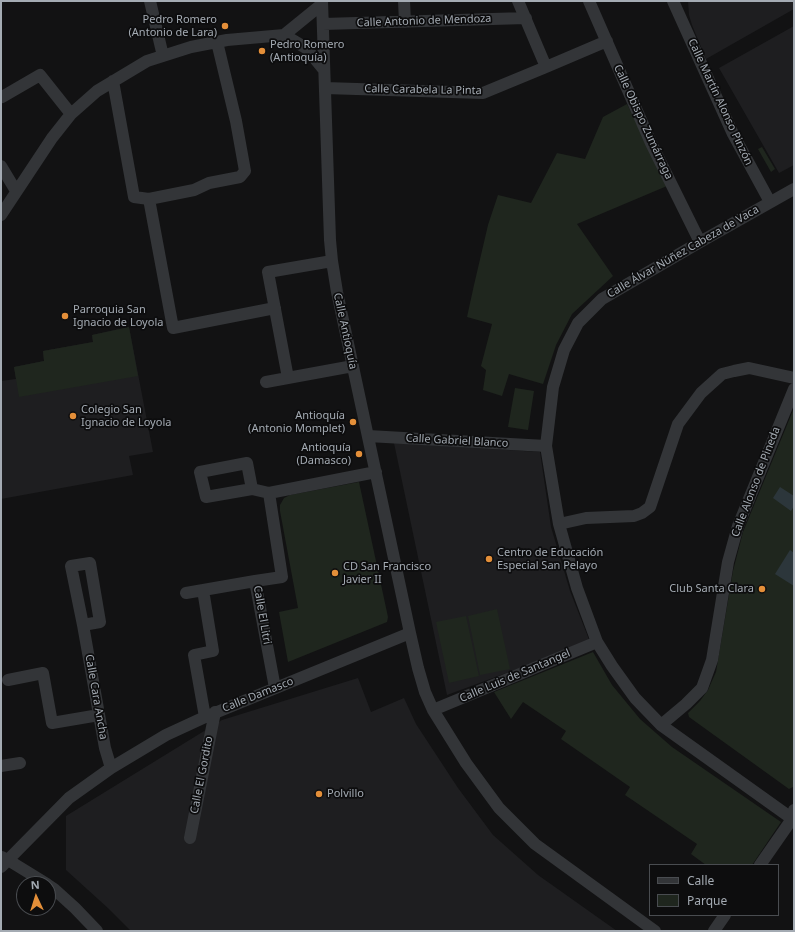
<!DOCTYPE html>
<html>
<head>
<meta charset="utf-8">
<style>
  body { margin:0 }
  #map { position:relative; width:795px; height:932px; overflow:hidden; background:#121213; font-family:"Noto Sans",sans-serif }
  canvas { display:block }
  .frame { position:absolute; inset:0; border:2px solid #a4abb3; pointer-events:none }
  .legend { position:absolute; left:649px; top:864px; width:130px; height:52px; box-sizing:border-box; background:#0d0d0e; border:1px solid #494c50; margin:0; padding:5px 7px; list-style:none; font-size:12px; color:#a4abb3 }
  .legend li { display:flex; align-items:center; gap:8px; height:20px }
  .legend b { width:20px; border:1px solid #494c50 }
  .north { position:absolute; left:16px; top:876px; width:40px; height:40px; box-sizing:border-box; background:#0d0d0e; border:1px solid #494c50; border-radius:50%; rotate:356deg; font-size:11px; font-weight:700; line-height:16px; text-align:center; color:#a4abb3 }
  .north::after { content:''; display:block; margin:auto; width:14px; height:18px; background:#e48f39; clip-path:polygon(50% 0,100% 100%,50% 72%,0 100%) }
</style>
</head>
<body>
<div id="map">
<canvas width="795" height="932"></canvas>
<div class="frame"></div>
<ul class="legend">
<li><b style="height:5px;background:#333538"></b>Calle</li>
<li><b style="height:11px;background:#1f261e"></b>Parque</li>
</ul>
<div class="north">N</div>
</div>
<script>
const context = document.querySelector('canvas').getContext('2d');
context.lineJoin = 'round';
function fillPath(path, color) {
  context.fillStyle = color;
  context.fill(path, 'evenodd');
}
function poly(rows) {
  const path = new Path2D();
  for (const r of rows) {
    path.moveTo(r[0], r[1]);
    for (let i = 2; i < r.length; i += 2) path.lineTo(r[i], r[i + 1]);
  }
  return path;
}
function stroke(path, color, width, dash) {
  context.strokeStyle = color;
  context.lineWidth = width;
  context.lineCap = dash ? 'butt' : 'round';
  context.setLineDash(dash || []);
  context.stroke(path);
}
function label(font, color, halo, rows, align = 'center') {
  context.font = font + ' "Noto Sans",sans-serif';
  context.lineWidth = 3.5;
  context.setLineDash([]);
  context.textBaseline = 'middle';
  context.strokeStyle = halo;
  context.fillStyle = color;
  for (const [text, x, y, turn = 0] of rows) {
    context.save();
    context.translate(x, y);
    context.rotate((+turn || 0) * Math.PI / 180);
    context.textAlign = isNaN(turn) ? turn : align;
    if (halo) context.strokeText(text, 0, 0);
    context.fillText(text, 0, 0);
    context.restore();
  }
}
const built = poly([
  [688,1,794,1,794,9,706,59,692,25,689,15],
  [794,26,794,165,779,173,719,68],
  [129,327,153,452,129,456,133,475,1,499,1,381,16,379,14,367,44,361,43,351,93,342,92,335],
  [394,443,540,452,551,527,570,591,590,642,447,695],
  [358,678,371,712,404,698,416,724,458,788,493,835,538,875,617,931,131,931,109,909,66,870,66,816,222,720]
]);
const green = poly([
  [627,104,667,186,577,224,613,276,572,314,556,345,543,384,509,374,502,396,483,390,486,370,481,366,492,324,467,317,474,285,488,225,498,195,531,203,557,153,585,159,603,117],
  [762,147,775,169,771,172,758,149],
  [129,327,138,376,19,397,14,367,44,361,43,351,93,342,92,335],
  [515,388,534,391,528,430,508,427],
  [794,408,794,783,793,787,789,789,689,717,688,713,700,701,708,690,716,672,733,571,743,532],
  [359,482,388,617,387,622,288,662,279,612,298,608,280,511,280,505,284,498,290,495],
  [497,609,510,669,480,675,468,616],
  [466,616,479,676,449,683,436,622],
  [593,652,612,685,640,719,672,747,781,822,752,865,706,865,691,854,697,844,625,795,630,787,561,739,566,731,523,702,511,719,494,692]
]);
const water = poly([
  [780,487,794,496,794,506,791,511,773,498],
  [790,550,794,553,794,586,775,574]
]);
const minor = poly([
  [150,1,163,56],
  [322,1,330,240,332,261,337,292,410,633,418,668,425,692,433,710,466,763,499,808,535,844,655,931],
  [404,1,405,22],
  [518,1,546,67],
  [589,1,651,143,700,242],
  [673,1,733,134,770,202],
  [323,24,526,18],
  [284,35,306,48,324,70],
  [284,35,322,4],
  [113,81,134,197,149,199,194,190,209,183,240,177,245,171,236,121,217,42],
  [325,88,483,93,546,67,607,41],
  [1,96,2,97,40,75,71,114],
  [1,166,16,191],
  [794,189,700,242,602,299,578,323,564,350,553,387,546,446,559,524,577,588,597,642,612,666,635,698,661,725,794,820],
  [149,199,173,328,275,308],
  [1,215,52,138,71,114,97,91,147,61,191,47,227,40,284,35],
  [288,378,268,272,332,261],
  [266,382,353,366],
  [368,436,546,446],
  [252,489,247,463,200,472,206,497,252,489,269,493,376,472],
  [269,493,282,577,255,581,275,688],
  [559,524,586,518,634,516,642,513,650,507,678,424,701,393,722,374,734,371,749,368,794,378],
  [203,590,213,651,194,655,205,717],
  [186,593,255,581],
  [83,625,100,622,90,563,71,566,83,625,105,748,111,768],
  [8,680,43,673,52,723,99,715],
  [433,710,597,642],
  [661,725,686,704,702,688,712,660,728,562,738,526,794,389],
  [1,766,20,763],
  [190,838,215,712],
  [2,857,8,860,47,884],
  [760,865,792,819,794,810],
  [1,867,69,798,111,768,166,735,205,717,410,633],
  [48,885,54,889,75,908,97,931],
  [714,931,725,915]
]);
const markers = [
  [225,26,4,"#e48f39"],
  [262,51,4,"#e48f39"],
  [65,316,4,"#e48f39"],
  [73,416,4,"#e48f39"],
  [353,422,4,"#e48f39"],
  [359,454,4,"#e48f39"],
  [489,559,4,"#e48f39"],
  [335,573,4,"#e48f39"],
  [762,589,4,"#e48f39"],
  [319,794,4,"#e48f39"]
];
const poiNames = [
  ["Pedro Romero",217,20,"right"],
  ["(Antonio de Lara)",217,33,"right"],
  ["Pedro Romero",270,45],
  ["(Antioquía)",270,58],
  ["Parroquia San",73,310],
  ["Ignacio de Loyola",73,323],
  ["Colegio San",81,410],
  ["Ignacio de Loyola",81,423],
  ["Antioquía",345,416,"right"],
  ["(Antonio Momplet)",345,429,"right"],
  ["Antioquía",351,448,"right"],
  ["(Damasco)",351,461,"right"],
  ["Centro de Educación",497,553],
  ["Especial San Pelayo",497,566],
  ["CD San Francisco",343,567],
  ["Javier II",343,580],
  ["Club Santa Clara",754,589,"right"],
  ["Polvillo",327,794]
];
const streetNames = [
  ["Calle Antonio de Mendoza",424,21,-2],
  ["Calle Carabela La Pinta",423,90,1],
  ["Calle Martín Alonso Pinzón",720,102,65],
  ["Calle Obispo Zumárraga",643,122,65],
  ["Calle Álvar Núñez Cabeza de Vaca",683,252,-30],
  ["Calle Antioquía",345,331,78],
  ["Calle Gabriel Blanco",457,441,3],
  ["Calle Alonso de Pineda",756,482,-69],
  ["Calle El Litri",262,615,80],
  ["Calle Luis de Santangel",515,676,-23],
  ["Calle Damasco",258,695,-22],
  ["Calle Cara Ancha",96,697,80],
  ["Calle El Gordito",202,775,-79]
];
fillPath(built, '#1e1e20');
fillPath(green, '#1f261e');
fillPath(water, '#2c363b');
stroke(minor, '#333538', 12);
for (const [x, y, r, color] of markers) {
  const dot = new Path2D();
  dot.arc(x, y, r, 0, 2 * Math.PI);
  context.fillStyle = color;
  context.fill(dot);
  stroke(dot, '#0d0d0e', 1.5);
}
label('11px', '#a4abb3', '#0d0d0e', poiNames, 'left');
label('11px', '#a4abb3', '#0d0d0e', streetNames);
</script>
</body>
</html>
